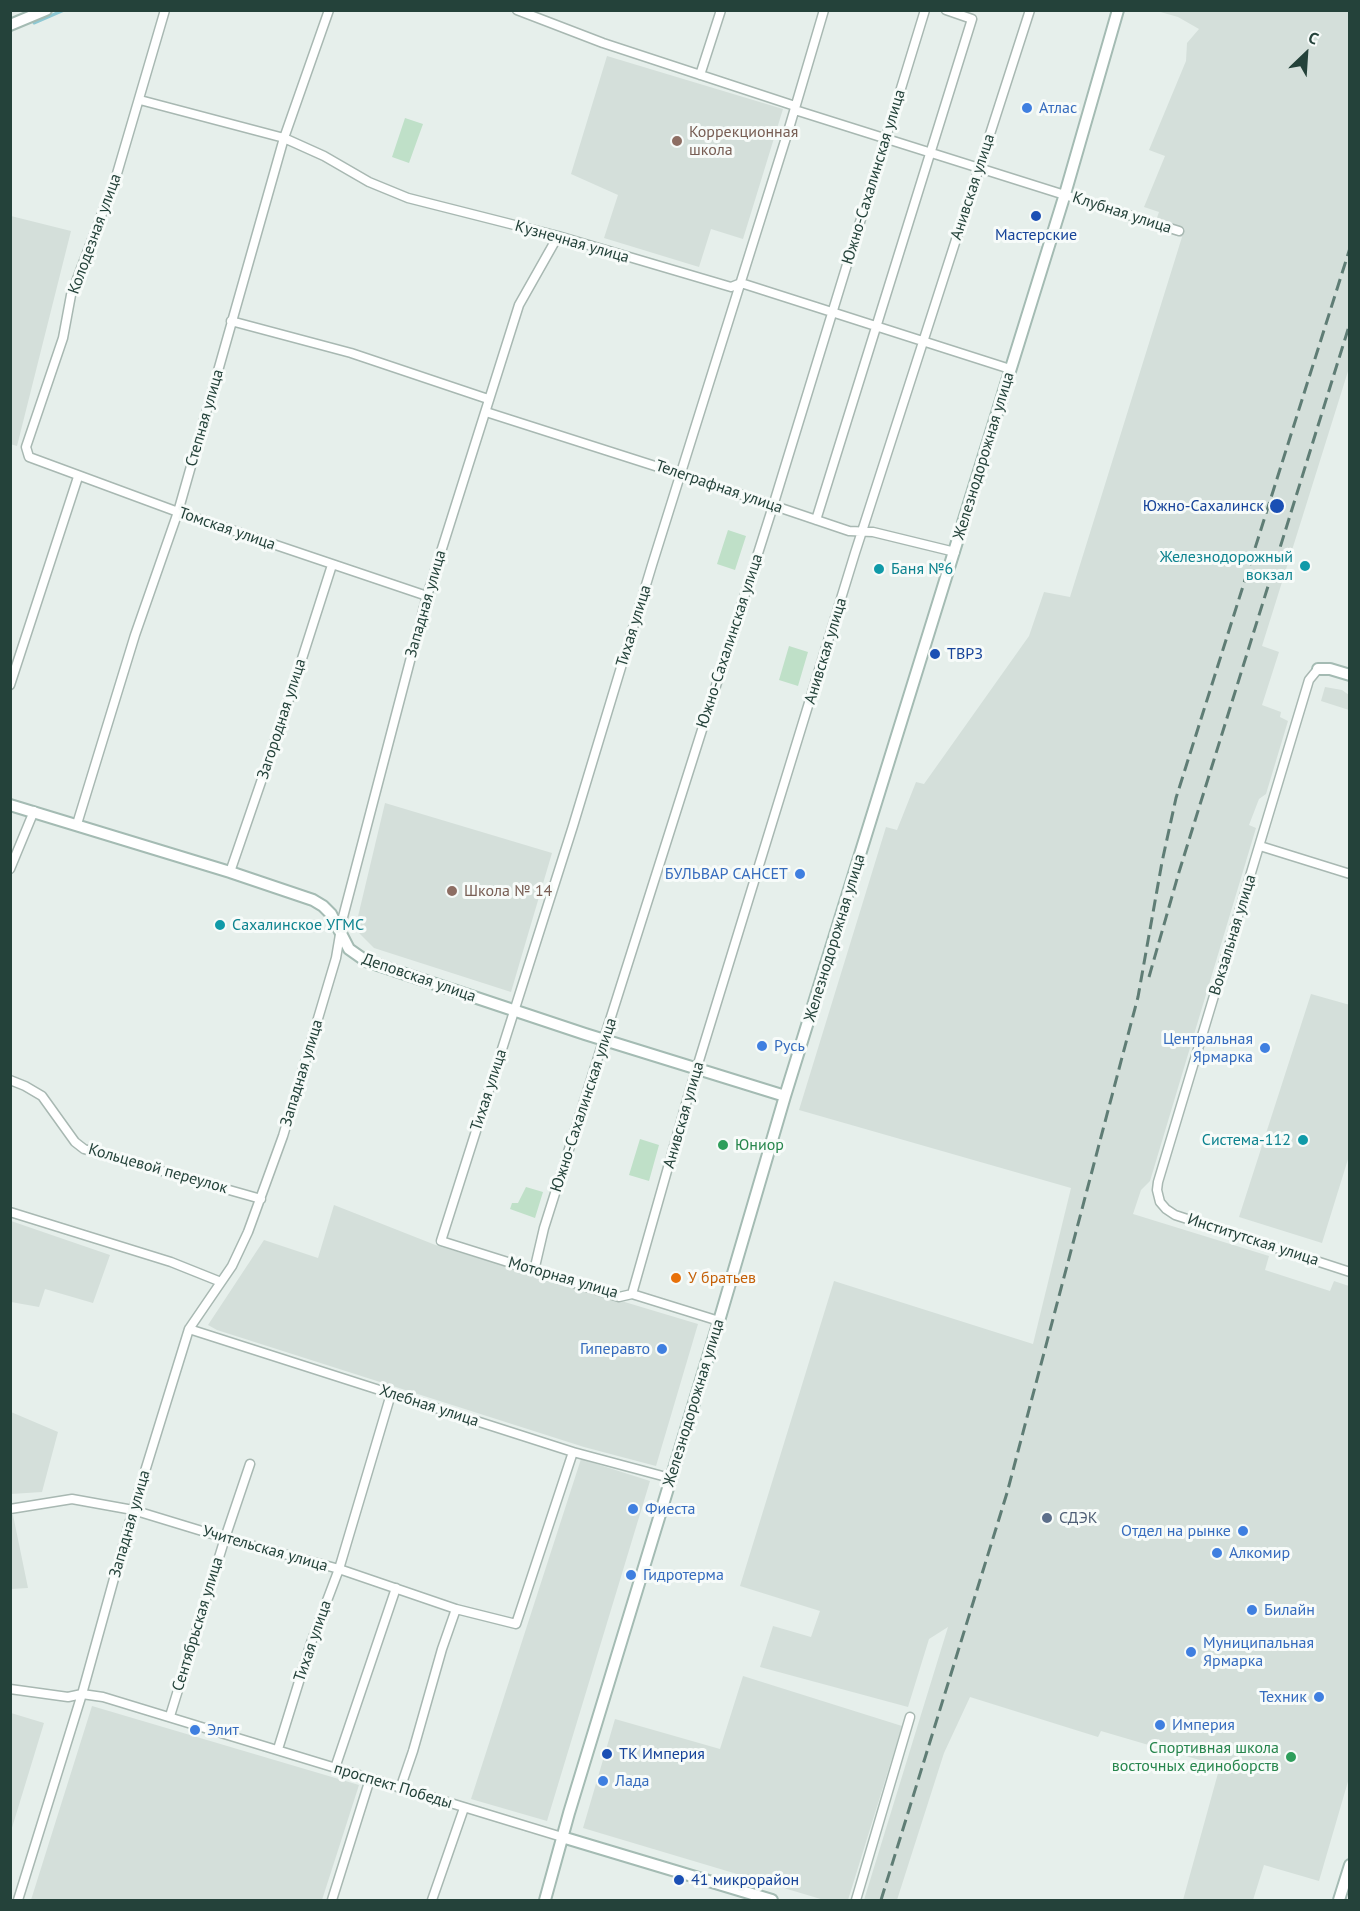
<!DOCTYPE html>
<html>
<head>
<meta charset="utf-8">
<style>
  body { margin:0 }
  #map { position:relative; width:1360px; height:1911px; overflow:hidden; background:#e6efeb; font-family:"PT Sans",sans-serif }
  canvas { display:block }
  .frame { position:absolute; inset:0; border:12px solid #24423a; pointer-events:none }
  .north { position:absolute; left:1276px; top:24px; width:60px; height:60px; -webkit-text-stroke:4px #f7fbf9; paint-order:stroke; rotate:25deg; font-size:16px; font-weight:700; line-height:24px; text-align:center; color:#24423a }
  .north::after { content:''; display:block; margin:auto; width:21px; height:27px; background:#24423a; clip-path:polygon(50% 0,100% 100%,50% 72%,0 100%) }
</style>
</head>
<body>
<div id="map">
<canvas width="1360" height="1911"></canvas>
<div class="frame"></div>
<div class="north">С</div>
</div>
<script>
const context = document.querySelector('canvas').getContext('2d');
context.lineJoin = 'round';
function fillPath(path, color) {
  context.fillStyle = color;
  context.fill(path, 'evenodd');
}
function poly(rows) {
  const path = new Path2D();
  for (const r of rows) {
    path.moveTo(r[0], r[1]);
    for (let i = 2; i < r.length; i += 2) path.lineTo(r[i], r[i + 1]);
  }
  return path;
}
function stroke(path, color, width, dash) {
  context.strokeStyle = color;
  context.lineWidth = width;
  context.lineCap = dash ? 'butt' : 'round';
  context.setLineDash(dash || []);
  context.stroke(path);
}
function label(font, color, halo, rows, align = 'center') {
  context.font = font + ' "PT Sans",sans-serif';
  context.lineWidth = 6;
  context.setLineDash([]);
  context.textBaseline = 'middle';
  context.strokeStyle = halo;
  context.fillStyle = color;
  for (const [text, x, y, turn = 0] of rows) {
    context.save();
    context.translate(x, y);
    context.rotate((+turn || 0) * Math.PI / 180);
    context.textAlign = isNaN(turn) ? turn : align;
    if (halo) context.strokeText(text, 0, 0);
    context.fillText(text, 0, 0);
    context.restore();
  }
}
const built = poly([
  [1157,11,1349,11,1349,368,1262,646,1279,652,1262,705,1281,712,1280,717,1288,721,1266,794,1259,799,1249,825,1256,828,1150,1181,1141,1190,1133,1214,1269,1256,1265,1270,1330,1291,1334,1281,1349,1286,1349,1778,1319,1881,1264,1865,1253,1900,1183,1900,1220,1766,1101,1731,1098,1737,970,1697,944,1753,897,1900,864,1900,948,1627,929,1639,908,1707,760,1667,773,1626,811,1637,820,1611,740,1586,834,1281,1033,1344,1071,1188,799,1110,886,827,897,830,916,782,924,784,1029,636,1044,592,1070,597,1182,237,1153,229,1159,212,1144,207,1165,156,1149,150,1186,61,1187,43,1199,29,1178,17],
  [607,56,783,109,743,239,711,229,699,267,604,238,618,195,571,174],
  [11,216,71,231,17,446,10,444],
  [1325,687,1342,690,1349,695,1349,710,1321,701],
  [385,803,552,853,511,992,374,948,355,929],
  [1311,994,1350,1005,1349,1156,1322,1243,1239,1217],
  [334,1205,438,1246,698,1324,656,1466,584,1447,217,1330,208,1325,264,1240,318,1258],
  [11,1221,110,1255,93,1303,45,1289,39,1307,11,1302],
  [11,1412,58,1432,42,1492,11,1494],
  [581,1459,650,1481,547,1821,471,1799],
  [11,1515,13,1515,28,1588,11,1589],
  [743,1676,902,1726,848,1900,824,1900,583,1828,615,1719,720,1749],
  [92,1706,359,1785,322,1900,31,1900],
  [11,1713,44,1723,11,1831,10,1713]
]);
const green = poly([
  [405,118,423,124,409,163,392,157],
  [728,530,746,536,735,570,717,564],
  [789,646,808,652,798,686,779,680],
  [640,1139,659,1145,649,1181,629,1175],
  [526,1187,543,1192,535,1218,510,1209,512,1203,518,1203]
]);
const stream = poly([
  [34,23,64,10]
]);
const street = poly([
  [165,10,116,177,71,295,63,338,26,447,29,457,178,512,427,596],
  [517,10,603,43,795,106],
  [700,75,721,10],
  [140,100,284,138,324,156,369,182,408,198,558,236,731,287,741,283,1010,369],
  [795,110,1179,231],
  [231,321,351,353,488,399],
  [486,412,680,474,849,531,873,532,955,552],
  [816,520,972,19,946,10],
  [1318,669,1309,680,1158,1182,1157,1190,1160,1202,1166,1209,1175,1215,1350,1272],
  [10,685,78,477],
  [77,824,135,635,178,512,284,138,329,10],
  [1260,846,1350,874],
  [10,869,34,811],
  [230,872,283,718,332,565],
  [10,1080,25,1086,42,1096,75,1142,84,1149,261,1199],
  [10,1212,171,1262,221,1282],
  [534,1271,544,1228,773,506,925,10],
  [632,1294,690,1090,855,553,1030,10],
  [719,1321,632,1294,619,1297,441,1241,573,826,652,565,790,125,824,10],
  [189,1329,573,1452,670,1478],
  [10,1509,72,1499,133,1510,225,1538,339,1569,456,1609,516,1624,573,1452],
  [10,1689,68,1697,82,1694,103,1697,562,1837],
  [170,1716,225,1538,250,1464],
  [278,1749,311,1643,339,1569,391,1394],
  [335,1768,396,1588],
  [400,1789,413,1751,442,1649,456,1609],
  [18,1900,82,1694,133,1510,189,1329,232,1266,248,1232,283,1136,336,958,343,917,427,596,519,305,558,236],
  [332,1900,370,1779],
  [432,1900,464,1808],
  [856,1900,910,1717]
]);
const secondary = poly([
  [10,25,46,10],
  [1318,669,1330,669,1350,675],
  [10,805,230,872,313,900,323,906,331,914,349,949,366,961,585,1034,785,1096],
  [562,1837,772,1900],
  [545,1900,569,1813,719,1321,785,1096,1065,194,1118,10],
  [1339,1900,1350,1865]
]);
const rail = poly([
  [1149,977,1179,872,1350,323],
  [881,1900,1007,1493,1138,997,1162,862,1176,798,1350,248]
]);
const markers = [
  [1027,108,6,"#3f7fe0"],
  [677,141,6,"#8d6e63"],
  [1036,216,6,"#1a4fb4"],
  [1277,506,8,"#1a4fb4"],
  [1305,566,6,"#0f9aa8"],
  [879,569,6,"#0f9aa8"],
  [935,654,6,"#1a4fb4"],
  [800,874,6,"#3f7fe0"],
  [452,891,6,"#8d6e63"],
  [220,925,6,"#0f9aa8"],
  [762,1046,6,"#3f7fe0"],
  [1265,1048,6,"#3f7fe0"],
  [1303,1140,6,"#0f9aa8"],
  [723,1145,6,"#2e9e5b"],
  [676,1278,6,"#e8710a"],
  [662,1349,6,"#3f7fe0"],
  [633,1509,6,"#3f7fe0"],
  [1047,1518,6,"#5c6f8a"],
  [1243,1531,6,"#3f7fe0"],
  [1217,1553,6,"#3f7fe0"],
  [631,1575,6,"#3f7fe0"],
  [1252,1610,6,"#3f7fe0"],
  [1191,1652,6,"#3f7fe0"],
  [1319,1697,6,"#3f7fe0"],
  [1160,1725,6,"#3f7fe0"],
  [195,1730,6,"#3f7fe0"],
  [607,1754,6,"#1a4fb4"],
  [1291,1757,6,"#2e9e5b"],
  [603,1781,6,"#3f7fe0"],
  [679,1880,6,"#1a4fb4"]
];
const shopNames = [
  ["Атлас",1039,108],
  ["БУЛЬВАР САНСЕТ",788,874,"right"],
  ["Центральная",1253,1039,"right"],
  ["Ярмарка",1253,1057,"right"],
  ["Русь",774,1046],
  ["Гиперавто",650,1349,"right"],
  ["Фиеста",645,1509],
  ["Отдел на рынке",1231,1531,"right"],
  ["Алкомир",1229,1553],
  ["Гидротерма",643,1575],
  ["Билайн",1264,1610],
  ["Муниципальная",1203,1643],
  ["Ярмарка",1203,1661],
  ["Техник",1307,1697,"right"],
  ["Империя",1172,1725],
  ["Элит",207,1730],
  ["Лада",615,1781]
];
const educationNames = [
  ["Коррекционная",689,132],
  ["школа",689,150],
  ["Школа № 14",464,891]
];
const streetNames = [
  ["Южно-Сахалинская улица",874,177,-73],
  ["Анивская улица",973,187,-72],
  ["Клубная улица",1122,213,18],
  ["Колодезная улица",95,234,-70],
  ["Кузнечная улица",572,242,16],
  ["Степная улица",205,418,-74],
  ["Железнодорожная улица",984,456,-73],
  ["Телеграфная улица",719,487,19],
  ["Томская улица",227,529,19],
  ["Западная улица",426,604,-74],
  ["Тихая улица",634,626,-73],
  ["Южно-Сахалинская улица",730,641,-72],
  ["Анивская улица",826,651,-73],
  ["Загородная улица",282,719,-72],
  ["Вокзальная улица",1233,935,-73],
  ["Железнодорожная улица",835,938,-73],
  ["Деповская улица",419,978,19],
  ["Западная улица",302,1073,-73],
  ["Тихая улица",489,1090,-72],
  ["Южно-Сахалинская улица",584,1105,-72],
  ["Анивская улица",684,1115,-74],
  ["Кольцевой переулок",158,1169,16],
  ["Институтская улица",1253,1240,18],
  ["Моторная улица",563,1278,16],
  ["Железнодорожная улица",694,1403,-73],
  ["Хлебная улица",429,1406,18],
  ["Западная улица",130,1524,-74],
  ["Учительская улица",265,1549,16],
  ["Сентябрьская улица",198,1624,-73],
  ["Тихая улица",313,1641,-71],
  ["проспект Победы",393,1786,17]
];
const transitNames = [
  ["Мастерские",1036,235,"center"],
  ["Южно-Сахалинск",1264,506,"right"],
  ["ТВРЗ",947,654],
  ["ТК Империя",619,1754],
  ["41 микрорайон",691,1880]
];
const cultureNames = [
  ["Железнодорожный",1293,557],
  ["вокзал",1293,575],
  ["Баня №6",891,569,"left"],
  ["Сахалинское УГМС",232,925,"left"],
  ["Система-112",1291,1140]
];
const leisureNames = [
  ["Юниор",735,1145],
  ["Спортивная школа",1279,1748,"right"],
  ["восточных единоборств",1279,1766,"right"]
];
const foodNames = [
  ["У братьев",688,1278]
];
const serviceNames = [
  ["СДЭК",1059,1518]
];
fillPath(built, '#d4dfda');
fillPath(green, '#bfe0c8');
stroke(stream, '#8ec9d4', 3);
stroke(street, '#a8b8b2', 11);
stroke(secondary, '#a4bbb3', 14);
stroke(street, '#fff', 8);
stroke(secondary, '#fff', 10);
stroke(rail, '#5f7d75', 3, [12, 6]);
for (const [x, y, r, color] of markers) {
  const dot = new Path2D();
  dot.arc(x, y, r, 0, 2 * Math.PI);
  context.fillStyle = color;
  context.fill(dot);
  stroke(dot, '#f7fbf9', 2);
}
label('16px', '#366cbe', '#f7fbf9', shopNames, 'left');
label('16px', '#785e54', '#f7fbf9', educationNames, 'left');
label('16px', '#24423a', '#f7fbf9', streetNames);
label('16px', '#164399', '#f7fbf9', transitNames, 'left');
label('16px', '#0d838f', '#f7fbf9', cultureNames, 'right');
label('16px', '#27864d', '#f7fbf9', leisureNames, 'left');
label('16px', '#c56008', '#f7fbf9', foodNames, 'left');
label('16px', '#4e5e75', '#f7fbf9', serviceNames, 'left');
</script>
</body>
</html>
